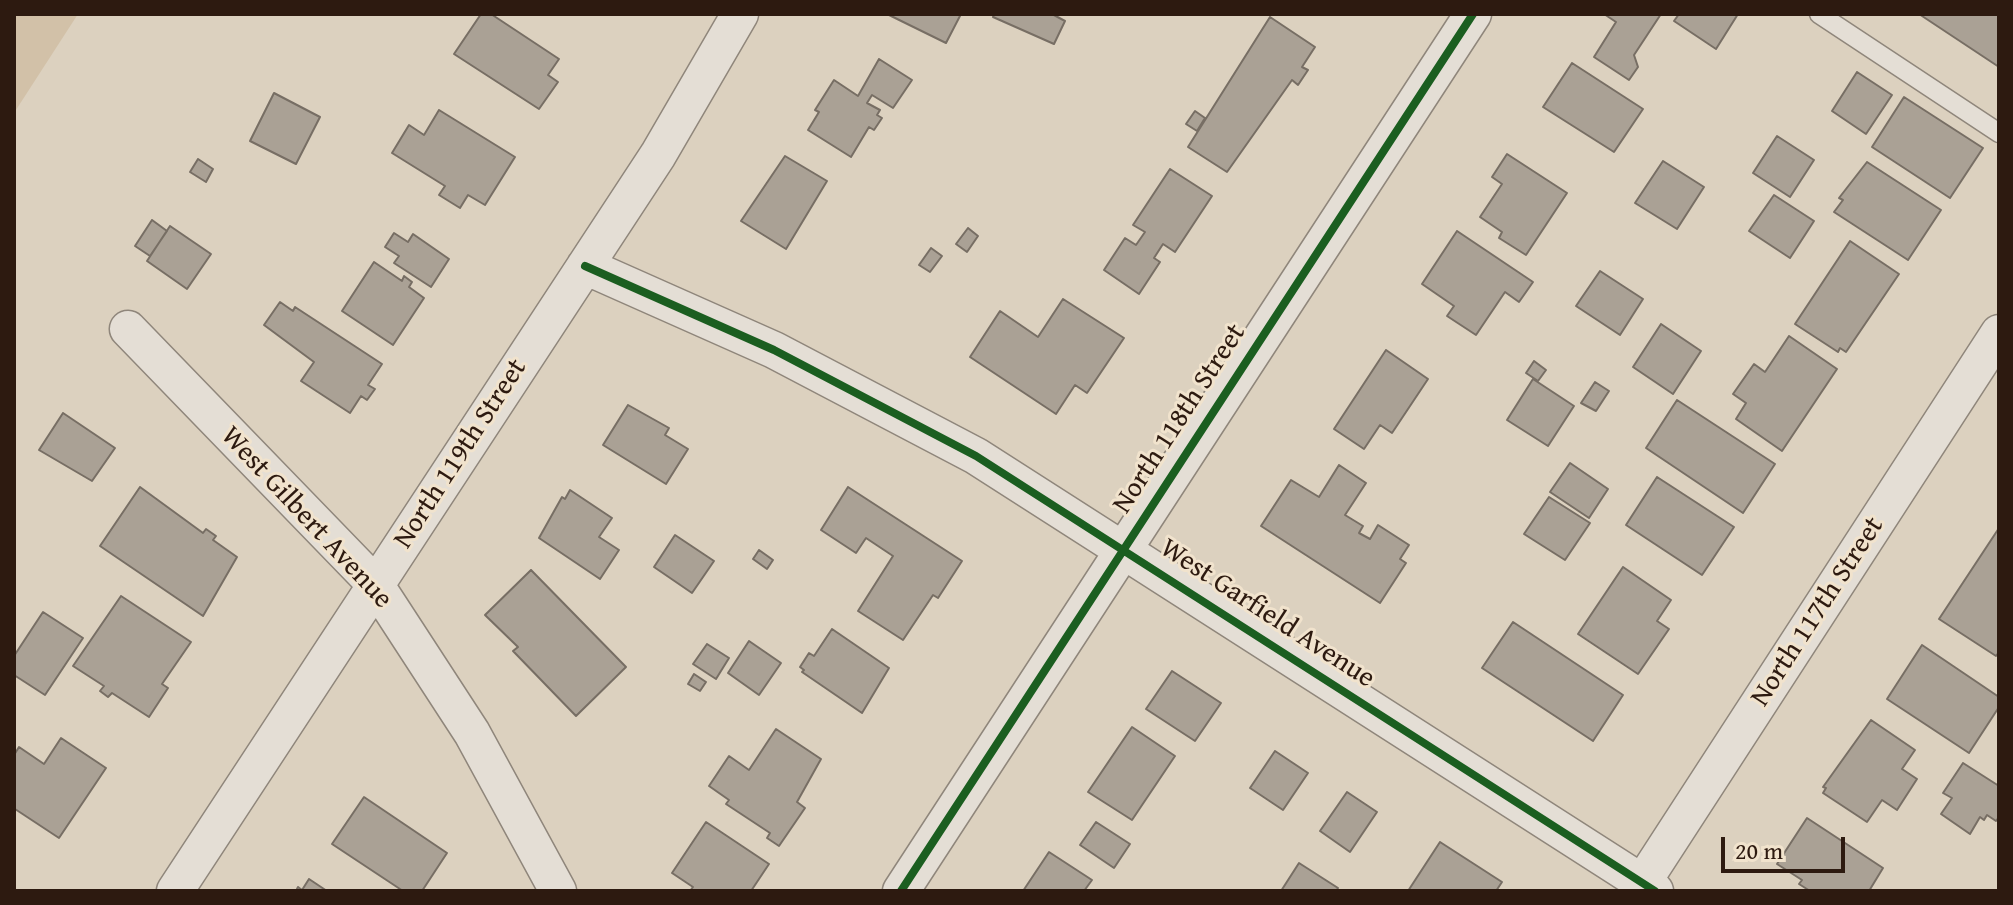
<!DOCTYPE html>
<html>
<head>
<meta charset="utf-8">
<style>
  body { margin:0 }
  #map { position:relative; width:2013px; height:905px; overflow:hidden; background:#dcd1bf; font-family:"Gentium Book Plus",serif }
  canvas { display:block }
  .frame { position:absolute; inset:0; border:16px solid #2d1a10; pointer-events:none }
  .scale { position:absolute; left:1721px; top:837px; width:124px; height:36px; box-sizing:border-box; border:4px solid #2d1a10; border-top:0; padding-left:10px; font-size:24px; line-height:28px; white-space:nowrap; color:#2d1a10; -webkit-text-stroke:6px #f1e3cd; paint-order:stroke }
</style>
</head>
<body>
<div id="map">
<canvas width="2013" height="905"></canvas>
<div class="frame"></div>
<div class="scale">20 m</div>
</div>
<script>
const context = document.querySelector('canvas').getContext('2d');
context.lineJoin = 'round';
function fillPath(path, color) {
  context.fillStyle = color;
  context.fill(path, 'evenodd');
}
function poly(rows) {
  const path = new Path2D();
  for (const r of rows) {
    path.moveTo(r[0], r[1]);
    for (let i = 2; i < r.length; i += 2) path.lineTo(r[i], r[i + 1]);
  }
  return path;
}
function stroke(path, color, width, dash) {
  context.strokeStyle = color;
  context.lineWidth = width;
  context.lineCap = dash ? 'butt' : 'round';
  context.setLineDash(dash || []);
  context.stroke(path);
}
function label(font, color, halo, rows, align = 'center') {
  context.font = font + ' "Gentium Book Plus",serif';
  context.lineWidth = 6;
  context.setLineDash([]);
  context.textBaseline = 'middle';
  context.strokeStyle = halo;
  context.fillStyle = color;
  for (const [text, x, y, turn = 0] of rows) {
    context.save();
    context.translate(x, y);
    context.rotate((+turn || 0) * Math.PI / 180);
    context.textAlign = isNaN(turn) ? turn : align;
    if (halo) context.strokeText(text, 0, 0);
    context.fillText(text, 0, 0);
    context.restore();
  }
}
const green = poly([
  [14,14,78,14,14,113]
]);
const building = poly([
  [481,14,491,14,559,59,548,75,558,82,539,109,454,54,481,14],
  [887,14,961,14,946,43,887,14],
  [994,14,1052,14,1065,21,1054,44,993,17,994,14],
  [1604,14,1661,14,1634,55,1638,67,1629,80,1594,57,1616,22,1604,14],
  [1679,14,1738,14,1716,49,1674,21,1679,14],
  [1919,14,1999,14,1999,67,1919,14],
  [1270,17,1315,47,1302,67,1308,70,1298,85,1292,80,1227,172,1188,147,1270,17],
  [879,59,912,80,893,108,872,95,867,103,880,110,877,115,882,118,874,130,869,127,851,157,808,130,819,112,815,110,834,80,858,96,879,59],
  [1572,63,1643,109,1614,152,1543,107,1572,63],
  [1857,72,1892,95,1866,134,1832,111,1857,72],
  [274,93,320,117,296,164,250,141,274,93],
  [1904,97,1983,148,1950,198,1872,147,1904,97],
  [439,110,515,157,485,205,468,195,460,208,439,195,445,186,392,153,409,125,424,135,439,110],
  [1195,111,1205,118,1197,131,1186,124,1195,111],
  [1777,136,1814,160,1790,197,1753,173,1777,136],
  [1507,154,1567,193,1526,255,1499,238,1502,232,1480,217,1502,184,1492,177,1507,154],
  [785,156,827,181,786,249,741,221,785,156],
  [198,159,213,169,206,182,190,172,198,159],
  [1663,161,1704,187,1677,229,1635,203,1663,161],
  [1867,162,1941,210,1908,260,1834,212,1843,200,1839,198,1867,162],
  [1170,169,1212,196,1175,252,1163,244,1154,258,1160,262,1139,294,1104,270,1125,238,1136,245,1145,232,1133,225,1170,169],
  [1774,195,1814,221,1790,258,1749,231,1774,195],
  [152,220,167,231,150,256,135,246,152,220],
  [170,226,211,254,187,289,147,261,170,226],
  [968,228,978,236,967,252,956,244,968,228],
  [1457,231,1533,282,1519,302,1505,292,1476,335,1447,316,1454,306,1422,284,1457,231],
  [394,233,408,242,413,234,449,259,431,287,394,263,399,256,385,247,394,233],
  [1850,241,1899,274,1846,352,1840,348,1838,352,1795,324,1850,241],
  [931,248,942,256,930,272,919,265,931,248],
  [374,262,402,281,404,276,412,282,409,287,424,298,393,345,342,311,374,262],
  [1600,271,1643,299,1620,335,1576,306,1600,271],
  [1063,299,1124,338,1087,393,1075,385,1056,414,970,357,1000,311,1038,337,1063,299],
  [280,302,293,311,295,307,382,364,368,385,375,389,367,400,361,396,350,413,301,381,314,362,264,325,280,302],
  [1661,324,1701,351,1673,394,1633,367,1661,324],
  [1789,336,1837,369,1782,451,1736,419,1746,403,1733,394,1754,364,1765,372,1789,336],
  [1386,350,1428,379,1392,433,1380,425,1364,449,1334,429,1386,350],
  [1534,361,1546,370,1538,381,1526,373,1534,361],
  [1533,379,1574,406,1548,446,1507,420,1533,379],
  [1595,382,1609,391,1596,411,1581,403,1595,382],
  [1677,400,1775,464,1743,513,1646,448,1677,400],
  [628,405,669,428,665,435,688,449,666,484,603,445,628,405],
  [63,413,115,448,92,481,39,450,63,413],
  [1570,463,1608,489,1589,518,1550,492,1570,463],
  [1339,465,1366,483,1345,515,1363,526,1359,533,1370,539,1378,525,1409,545,1400,559,1406,563,1380,603,1261,526,1291,480,1319,497,1339,465],
  [1657,477,1734,527,1702,575,1626,525,1657,477],
  [140,487,203,533,206,529,216,536,213,540,237,557,203,616,100,546,140,487],
  [848,487,962,561,938,598,933,595,903,640,858,611,893,556,866,538,856,553,821,530,848,487],
  [570,490,612,518,599,537,619,550,600,579,539,538,562,497,565,499,570,490],
  [1549,497,1590,523,1565,560,1524,534,1549,497],
  [1999,528,1999,652,1996,656,1939,619,1999,528],
  [675,535,714,561,692,593,654,567,675,535],
  [759,550,773,560,767,569,753,559,759,550],
  [1623,567,1671,600,1657,621,1669,629,1638,674,1578,634,1623,567],
  [531,570,626,667,576,716,513,651,518,647,485,615,531,570],
  [121,596,191,642,162,684,168,688,149,717,112,693,108,697,100,691,104,686,73,666,121,596],
  [43,612,83,638,45,695,14,675,14,656,43,612],
  [1513,622,1623,695,1593,741,1482,668,1513,622],
  [832,629,889,668,862,713,802,672,804,670,800,667,809,653,814,656,832,629],
  [749,641,781,663,759,695,728,673,749,641],
  [707,644,729,658,716,679,693,664,707,644],
  [1922,645,1999,697,1999,707,1969,753,1887,699,1922,645],
  [1172,671,1221,703,1195,741,1146,709,1172,671],
  [694,674,706,682,700,691,688,684,694,674],
  [1871,720,1915,750,1902,769,1917,779,1897,810,1882,800,1867,822,1823,793,1826,788,1823,787,1871,720],
  [1132,727,1175,756,1132,820,1088,792,1132,727],
  [776,729,821,759,797,802,805,808,779,846,767,838,770,833,726,804,729,800,709,786,729,756,749,770,776,729],
  [61,738,106,768,59,838,15,809,14,755,19,747,44,764,61,738],
  [1275,751,1308,773,1283,810,1250,788,1275,751],
  [1963,763,1999,786,1999,817,1996,821,1987,815,1984,820,1980,817,1970,834,1941,814,1952,798,1943,793,1963,763],
  [1347,792,1377,812,1350,852,1320,831,1347,792],
  [364,797,447,853,422,891,403,891,332,844,364,797],
  [1807,818,1883,868,1869,891,1810,891,1799,884,1802,880,1777,864,1807,818],
  [706,822,769,864,751,891,690,891,693,887,672,873,706,822],
  [1096,822,1130,844,1114,868,1080,845,1096,822],
  [1440,842,1502,882,1496,891,1408,891,1440,842],
  [1049,852,1092,880,1084,891,1023,891,1049,852],
  [1299,863,1338,888,1336,891,1281,891,1299,863],
  [309,879,327,891,296,891,298,887,302,890,309,879]
]);
const service = poly([
  [1819,14,1999,133]
]);
const minor = poly([
  [585,266,774,350,976,456,1655,891],
  [128,329,375,584,472,733,558,891],
  [175,891,658,155,740,14],
  [901,891,1473,14],
  [1637,891,1999,333]
]);
const cycleway = poly([
  [585,266,774,350,976,456,1655,891],
  [901,891,1473,14]
]);
const streetNames = [
  ["North 118th Street",1180,419,-57],
  ["North 119th Street",461,454,-57],
  ["West Gilbert Avenue",306,518,47],
  ["North 117th Street",1818,612,-57],
  ["West Garfield Avenue",1267,614,33]
];
fillPath(green, '#d2c1a8');
fillPath(building, '#aaa195');
stroke(building, '#776e64', 2);
stroke(service, '#8f867b', 21);
stroke(minor, '#8f867b', 39);
stroke(service, '#e4ded5', 18);
stroke(minor, '#e4ded5', 36);
stroke(cycleway, '#1b5e20', 8);
label('28px', '#2d1a10', '#f1e3cd', streetNames);
</script>
</body>
</html>
